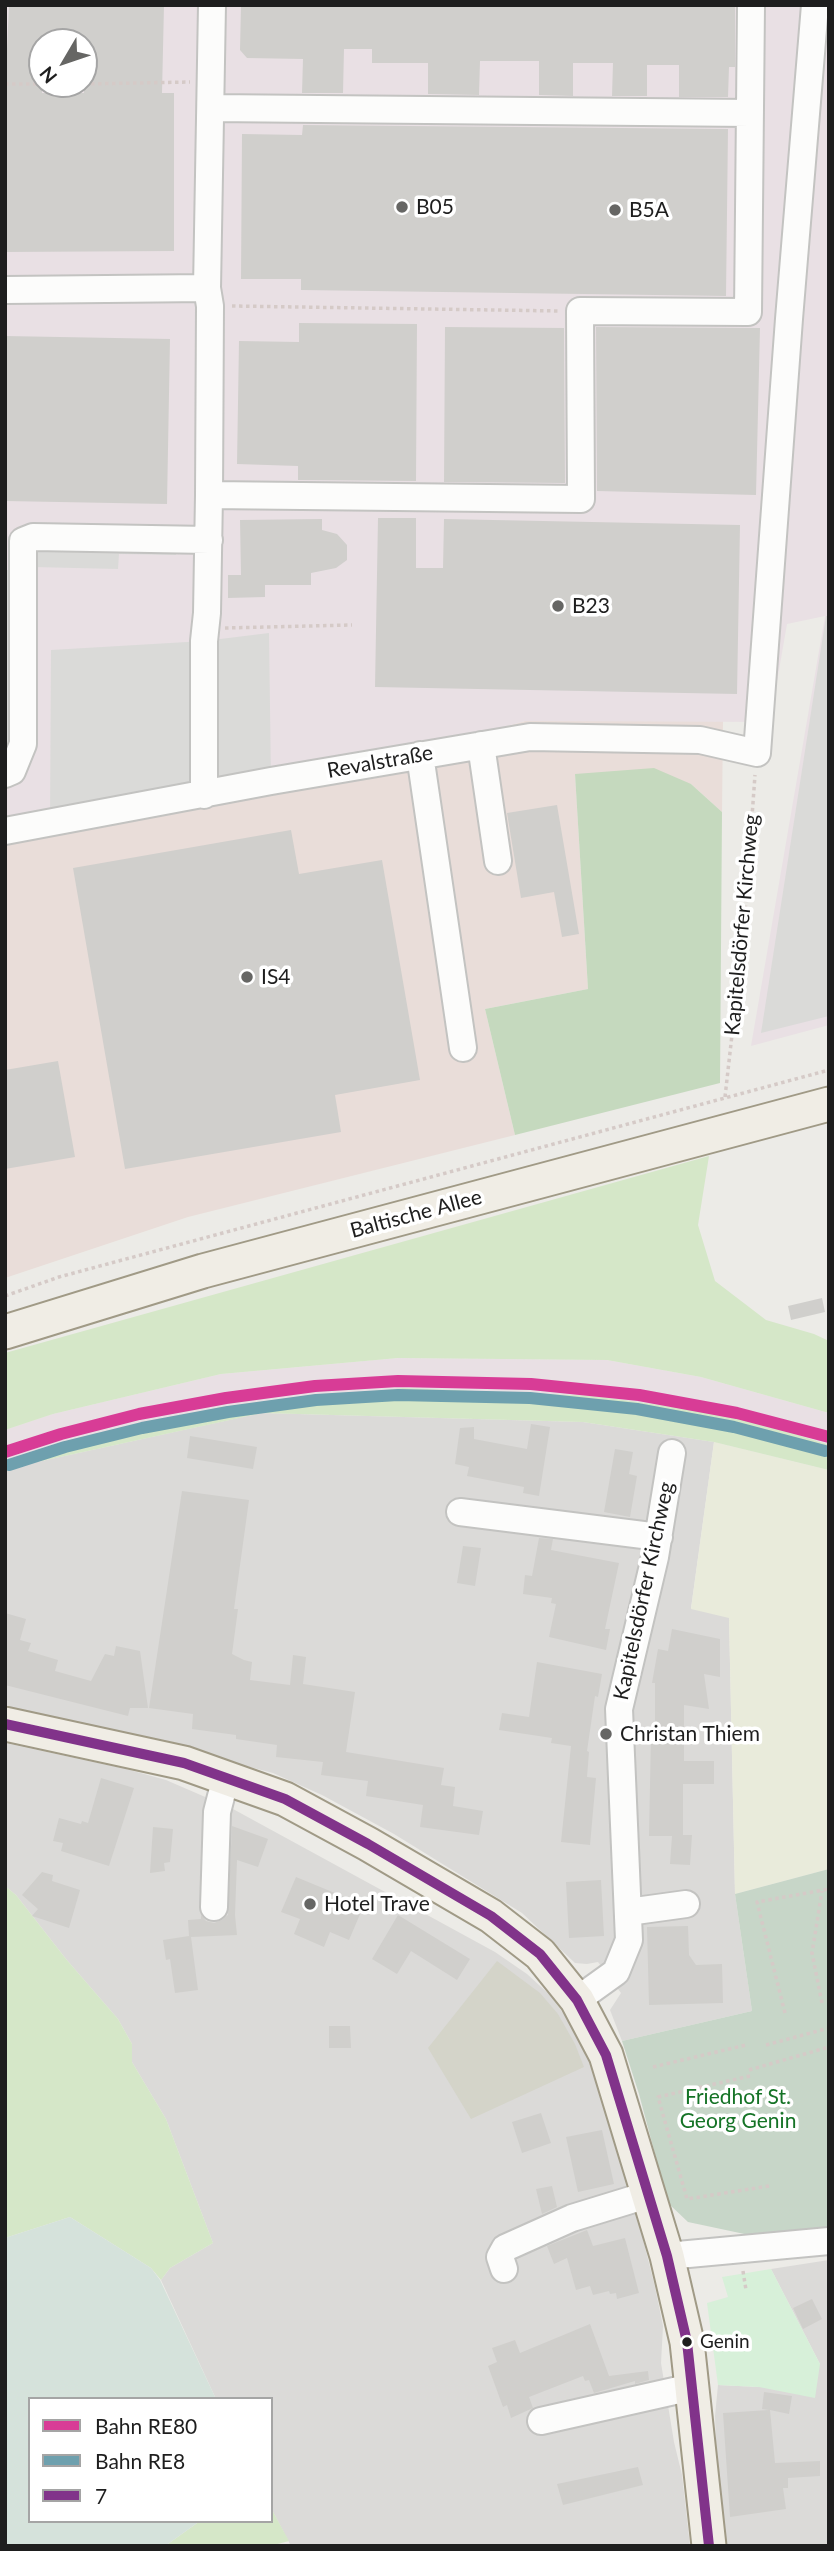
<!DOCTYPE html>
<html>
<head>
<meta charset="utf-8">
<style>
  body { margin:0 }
  #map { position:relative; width:834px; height:2551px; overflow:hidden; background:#ecebe7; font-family:Lato,sans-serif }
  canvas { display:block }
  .frame { position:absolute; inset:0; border:7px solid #1e1e1e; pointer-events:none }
  .legend { position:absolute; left:28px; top:2397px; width:245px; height:126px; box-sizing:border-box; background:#fff; border:2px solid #a5a5a5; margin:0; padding:9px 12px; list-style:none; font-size:21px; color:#1e1e1e }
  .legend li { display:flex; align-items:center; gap:14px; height:35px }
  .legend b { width:35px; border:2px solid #a5a5a5 }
  .north { position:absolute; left:28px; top:28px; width:70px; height:70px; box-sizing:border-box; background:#fff; border:2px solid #a5a5a5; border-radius:50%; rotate:231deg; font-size:19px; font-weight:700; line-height:28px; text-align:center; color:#1e1e1e }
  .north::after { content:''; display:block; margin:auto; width:24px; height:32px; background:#666664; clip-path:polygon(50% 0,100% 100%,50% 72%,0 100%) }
</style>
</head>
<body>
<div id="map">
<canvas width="834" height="2551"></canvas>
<div class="frame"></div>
<ul class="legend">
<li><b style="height:9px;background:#d83c96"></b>Bahn RE80</li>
<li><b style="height:9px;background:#6ea0ae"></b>Bahn RE8</li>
<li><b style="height:9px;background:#81338a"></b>7</li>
</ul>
<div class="north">N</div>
</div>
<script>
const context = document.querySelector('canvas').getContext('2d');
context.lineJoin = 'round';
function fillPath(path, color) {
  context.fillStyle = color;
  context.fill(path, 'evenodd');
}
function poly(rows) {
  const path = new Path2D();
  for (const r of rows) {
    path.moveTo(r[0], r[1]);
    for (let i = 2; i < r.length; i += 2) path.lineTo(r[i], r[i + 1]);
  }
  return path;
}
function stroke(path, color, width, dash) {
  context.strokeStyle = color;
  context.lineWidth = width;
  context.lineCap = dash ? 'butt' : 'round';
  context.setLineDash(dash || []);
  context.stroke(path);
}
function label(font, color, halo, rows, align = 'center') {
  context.font = font + ' Lato,sans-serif';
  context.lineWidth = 7;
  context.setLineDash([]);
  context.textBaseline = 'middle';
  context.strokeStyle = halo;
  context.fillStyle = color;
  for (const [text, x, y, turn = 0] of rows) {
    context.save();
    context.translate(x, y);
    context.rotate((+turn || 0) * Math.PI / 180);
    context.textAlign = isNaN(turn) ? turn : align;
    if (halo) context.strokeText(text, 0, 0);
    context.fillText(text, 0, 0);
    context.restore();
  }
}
const residential = poly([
  [261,1413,583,1422,714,1442,691,1608,729,1617,735,1894,752,2011,622,2041,610,2010,621,1993,598,1962,587,1964,575,1963,522,1913,394,1834,322,1795,273,1773,138,1738,24,1713,5,1704,5,1469],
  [5,1743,126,1769,166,1780,233,1809,495,1952,527,1974,551,1996,575,2030,592,2066,638,2219,655,2287,663,2326,661,2363,674,2442,682,2475,690,2546,291,2546,271,2508,271,2399,216,2399,161,2280,170,2268,213,2243,166,2119,132,2062,132,2044,118,2019,66,1959,16,1895,5,1886],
  [829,2260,829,2546,724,2546,719,2519,715,2416,718,2385,759,2387,820,2364,771,2269]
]);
const commercial = poly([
  [525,721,723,721,722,812,691,784,575,774,588,989,485,1009,515,1135,188,1217,5,1278,5,833,380,762]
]);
const industrial = poly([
  [5,5,820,5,820,30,829,26,829,1025,751,1046,825,616,787,624,770,722,525,721,380,762,5,833],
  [42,42,84,42,84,84,42,84],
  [398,1358,607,1360,701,1377,829,1413,829,1445,783,1430,716,1413,403,1388,72,1443,5,1464,5,1430,53,1414,221,1374]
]);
const religious = poly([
  [33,537,176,539,176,555,119,554,118,569,33,567],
  [5,570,22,570,23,744,5,744],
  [826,616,829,616,829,1016,761,1033],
  [269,633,271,781,50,823,51,650,204,641]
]);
const construction = poly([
  [497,1961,540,1993,558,2014,575,2044,584,2067,471,2119,428,2048]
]);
const farmland = poly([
  [714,1442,829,1470,829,1869,735,1894,729,1618,691,1609]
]);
const grass = poly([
  [709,1156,698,1225,715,1281,766,1320,814,1334,829,1341,829,1413,701,1377,607,1360,398,1358,221,1374,53,1414,5,1430,5,1353],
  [403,1388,594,1396,716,1413,783,1430,829,1445,829,1470,714,1442,583,1422,262,1413,5,1469,5,1464,72,1443,220,1407],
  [5,1886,16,1895,66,1959,118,2019,132,2044,132,2062,166,2119,213,2243,170,2268,161,2280,151,2268,70,2217,5,2238],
  [271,2508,289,2541,270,2546,165,2546,200,2521,271,2521]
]);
const forest = poly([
  [654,768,691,784,722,812,720,1083,515,1135,485,1009,588,989,575,774]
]);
const wetland = poly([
  [70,2217,151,2268,160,2280,216,2399,30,2399,30,2521,200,2521,165,2546,5,2546,5,2238]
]);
const cemetery = poly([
  [829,1869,829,2229,768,2239,688,2222,668,2203,639,2094,622,2041,752,2011,735,1894]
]);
const park = poly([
  [771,2269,820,2364,815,2398,759,2387,718,2385,707,2303,728,2297,722,2277]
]);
const building = poly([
  [9,5,164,5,162,93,174,93,174,251,5,252,5,93],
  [42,42,84,42,84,93,42,93],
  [241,5,735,5,735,67,729,67,728,97,679,97,679,65,647,65,647,96,612,96,613,63,573,63,573,96,539,95,539,61,480,61,479,95,428,94,428,63,372,63,372,49,344,49,343,93,302,93,303,59,247,58,240,50],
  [303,125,728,129,726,296,301,290,301,279,241,279,242,134,302,135],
  [299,323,417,324,416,481,298,480,298,466,237,464,239,341,299,342],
  [445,327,564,328,565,483,444,482],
  [596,327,760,328,756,495,597,491],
  [5,336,170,339,167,504,5,501],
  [378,518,416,518,416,568,443,568,444,519,740,525,737,694,375,687],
  [322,519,322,530,337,534,347,545,347,560,336,568,311,573,311,585,265,585,265,597,228,598,228,575,241,575,240,520],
  [557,805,579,934,562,937,554,892,521,898,507,813],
  [291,830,299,874,382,860,420,1080,335,1095,341,1132,125,1169,73,868],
  [58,1061,75,1157,5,1169,5,1070],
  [822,1298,825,1312,791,1320,788,1306],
  [531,1424,550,1427,539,1496,523,1493,524,1487,467,1476,469,1467,455,1464,460,1428,474,1427,474,1439,527,1449],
  [190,1436,257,1447,253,1469,187,1458],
  [615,1449,633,1452,629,1474,637,1476,630,1517,604,1512],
  [182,1491,249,1500,237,1587,234,1609,238,1609,232,1654,244,1660,252,1662,250,1680,290,1685,293,1655,306,1657,303,1684,355,1692,346,1752,444,1768,441,1785,455,1787,453,1806,483,1811,479,1835,420,1827,423,1805,366,1796,368,1781,321,1775,323,1762,276,1757,277,1745,236,1739,236,1735,192,1729,193,1714,149,1708],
  [539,1538,553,1539,551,1550,619,1563,605,1629,610,1629,606,1650,549,1637,556,1604,551,1603,552,1598,523,1594,525,1575,532,1576],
  [463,1546,481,1548,475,1586,457,1583],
  [5,1613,26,1619,20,1640,31,1643,28,1651,58,1660,55,1671,91,1681,105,1654,114,1656,116,1646,140,1651,148,1708,130,1708,128,1716,5,1685],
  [672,1629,720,1639,720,1677,704,1674,709,1709,684,1705,684,1761,714,1761,714,1784,683,1784,683,1835,692,1835,690,1865,670,1864,672,1836,649,1836,651,1735,655,1735,655,1683,652,1683,658,1649,668,1651],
  [537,1662,602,1674,598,1697,595,1696,587,1751,589,1752,587,1777,596,1778,590,1845,561,1842,571,1746,551,1743,552,1738,499,1730,502,1713,529,1717],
  [101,1778,134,1788,109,1866,61,1851,63,1843,53,1841,59,1818,81,1824,82,1821,88,1823],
  [232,1826,268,1839,258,1867,237,1860,235,1915,237,1935,191,1937,198,1990,175,1993,170,1959,166,1960,163,1940,189,1936,188,1920,201,1919,201,1915,206,1921,214,1923,222,1920,228,1915],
  [153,1827,173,1829,170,1862,164,1863,165,1871,150,1873],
  [42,1872,53,1875,52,1881,80,1890,69,1928,32,1916,38,1909,22,1895],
  [296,1877,364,1905,349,1940,330,1932,324,1947,294,1934,300,1919,281,1912],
  [601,1880,604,1936,569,1938,566,1882],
  [398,1915,470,1959,457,1980,411,1951,397,1974,372,1959],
  [688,1926,689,1955,696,1965,722,1964,723,2003,649,2005,647,1927],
  [329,2026,350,2026,351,2048,329,2048],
  [541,2113,551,2143,522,2153,512,2122],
  [602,2130,614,2184,578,2192,566,2137],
  [552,2186,557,2207,542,2214,536,2189],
  [587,2230,593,2246,625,2238,639,2293,617,2299,616,2293,610,2294,609,2291,593,2295,590,2286,576,2290,567,2258,554,2264,547,2246],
  [812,2299,822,2319,803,2329,793,2308],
  [590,2324,609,2376,648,2371,649,2380,635,2384,635,2381,594,2393,589,2380,585,2381,583,2376,529,2397,533,2408,511,2418,507,2405,503,2407,488,2366,497,2362,492,2348,515,2340,520,2353],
  [764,2392,792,2396,789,2414,770,2410,775,2463,820,2461,820,2476,788,2478,788,2488,783,2488,786,2509,730,2517,723,2413,769,2410,762,2409],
  [638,2467,643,2485,563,2505,557,2484]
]);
const path = poly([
  [5,84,42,84],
  [84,84,190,82],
  [232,306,560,311],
  [225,628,352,625],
  [725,1097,744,928,755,775],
  [5,1296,59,1277,829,1070],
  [822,2003,812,1953,822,1891],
  [785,2013,757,1902,829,1889],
  [766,2045,829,2028],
  [653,2067,746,2045],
  [749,2070,829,2047],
  [750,2076,658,2097,687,2199,769,2186],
  [743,2271,746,2290]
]);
const minor = poly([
  [211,108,750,113],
  [5,290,207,288],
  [209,495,581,499,580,311,748,312,751,5],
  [481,745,498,861],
  [420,755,463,1048],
  [5,774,12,771,23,744,23,541,33,537,209,540],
  [204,795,204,641,207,613,209,495,210,306,207,288,212,5],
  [5,831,271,781,530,737,700,740,757,753,789,319,815,5],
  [460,1512,659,1537],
  [214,1907,217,1812,226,1777],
  [628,1912,686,1904],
  [577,2000,616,1972,629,1940,619,1709,655,1557,672,1453],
  [667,2256,829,2241],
  [504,2269,500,2257,505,2248,572,2218,647,2195],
  [541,2421,692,2387]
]);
const major = poly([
  [5,1332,203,1271,829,1104],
  [5,1724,184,1763,285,1799,368,1844,491,1916,540,1954,577,2000,606,2055,667,2256,687,2342,709,2546]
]);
const bus1 = poly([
  [5,1724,184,1763,285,1799,368,1844,491,1916,540,1954,577,2000,606,2055,667,2256,687,2342,709,2546]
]);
const rail1 = poly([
  [5,1452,61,1434,139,1414,226,1398,315,1386,398,1381,531,1384,639,1395,737,1413,829,1437]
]);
const rail2 = poly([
  [9,1465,65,1447,142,1428,228,1412,316,1400,398,1395,530,1398,637,1409,734,1427,825,1451]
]);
const markers = [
  [402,207,7,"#666664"],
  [615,210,7,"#666664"],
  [558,606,7,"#666664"],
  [247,977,7,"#666664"],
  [606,1734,7,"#666664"],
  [310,1904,7,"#666664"],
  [687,2342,6,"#1e1e1e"]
];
const busNames = [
  ["Genin",700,2342]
];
const poiNames = [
  ["B05",416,207],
  ["B5A",629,210],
  ["B23",572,606],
  ["IS4",261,977],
  ["Christan Thiem",620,1734],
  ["Hotel Trave",324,1904]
];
const streetNames = [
  ["Revalstraße",380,762,-10],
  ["Kapitelsdörfer Kirchweg",742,925,-85],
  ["Baltische Allee",416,1214,-15],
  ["Kapitelsdörfer Kirchweg",644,1591,-78]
];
const parkNames = [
  ["Friedhof St.",738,2097],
  ["Georg Genin",738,2121]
];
fillPath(residential, '#dbdad8');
fillPath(commercial, '#e9ddd9');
fillPath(industrial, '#e9e0e4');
fillPath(religious, '#dadad8');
fillPath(construction, '#d4d4c9');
fillPath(farmland, '#e9ebdb');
fillPath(grass, '#d5e7c8');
fillPath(forest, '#c5d9be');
fillPath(wetland, '#d5e2db');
fillPath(cemetery, '#c7d6c8');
fillPath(park, '#d7f0d9');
fillPath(building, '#d0cfcc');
stroke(minor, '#c3c3c1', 30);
stroke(major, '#a09a86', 37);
stroke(path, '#d5cac7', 3.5, [3.5, 3.5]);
stroke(minor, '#fcfcfb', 26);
stroke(major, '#f0ede5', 33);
stroke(bus1, '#81338a', 10);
stroke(rail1, '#d83c96', 12);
stroke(rail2, '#6ea0ae', 12);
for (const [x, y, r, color] of markers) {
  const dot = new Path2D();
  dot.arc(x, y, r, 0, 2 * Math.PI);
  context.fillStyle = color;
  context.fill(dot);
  stroke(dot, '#fff', 2.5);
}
label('19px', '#1e1e1e', '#fff', busNames, 'left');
label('21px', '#1e1e1e', '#fff', poiNames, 'left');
label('21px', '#1e1e1e', '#fff', streetNames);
label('21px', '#157326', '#fff', parkNames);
</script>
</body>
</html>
